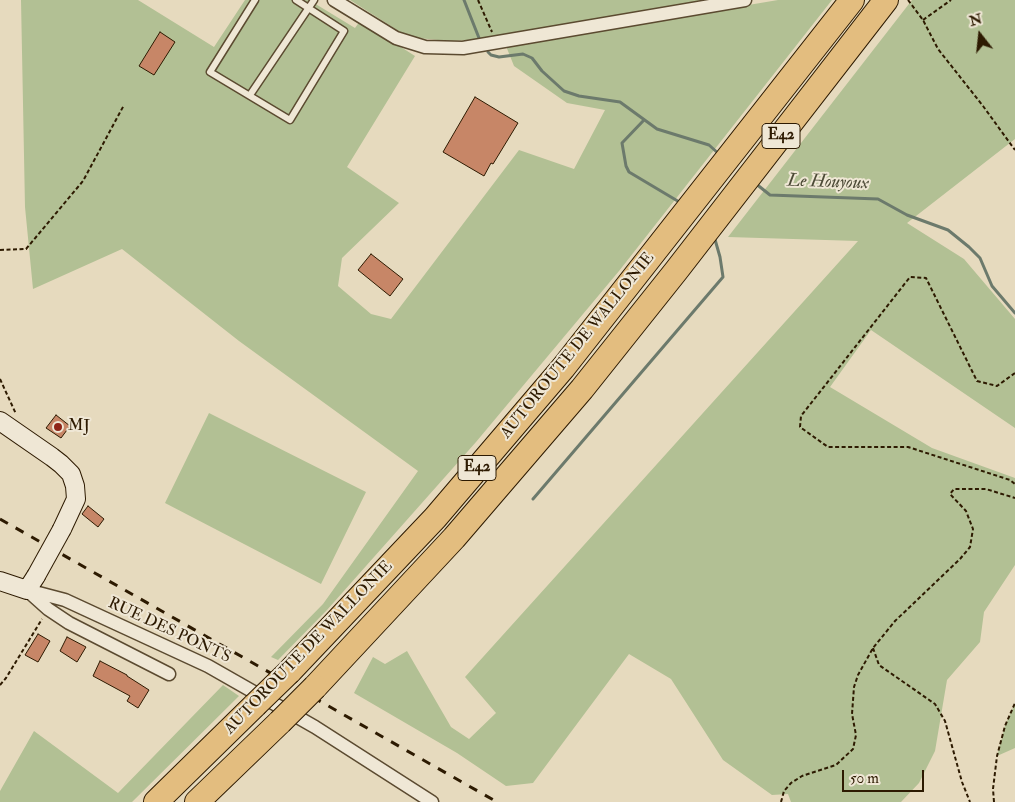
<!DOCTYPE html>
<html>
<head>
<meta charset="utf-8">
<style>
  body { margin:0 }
  #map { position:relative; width:1015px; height:802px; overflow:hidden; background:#e6dabe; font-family:"IM FELL Double Pica",serif }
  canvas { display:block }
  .north { position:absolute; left:955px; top:10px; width:50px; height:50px; -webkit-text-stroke:4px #efe7d5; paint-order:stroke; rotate:344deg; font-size:14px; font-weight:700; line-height:20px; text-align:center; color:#2d1a01 }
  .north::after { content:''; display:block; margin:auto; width:18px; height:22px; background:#2d1a01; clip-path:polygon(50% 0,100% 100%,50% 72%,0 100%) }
  .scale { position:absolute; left:842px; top:770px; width:82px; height:22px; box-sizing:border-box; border:2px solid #2d1a01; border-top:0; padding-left:6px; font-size:15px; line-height:18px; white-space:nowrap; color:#2d1a01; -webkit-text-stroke:4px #efe7d5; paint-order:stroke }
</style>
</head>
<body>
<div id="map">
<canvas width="1015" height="802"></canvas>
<div class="north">N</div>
<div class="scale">50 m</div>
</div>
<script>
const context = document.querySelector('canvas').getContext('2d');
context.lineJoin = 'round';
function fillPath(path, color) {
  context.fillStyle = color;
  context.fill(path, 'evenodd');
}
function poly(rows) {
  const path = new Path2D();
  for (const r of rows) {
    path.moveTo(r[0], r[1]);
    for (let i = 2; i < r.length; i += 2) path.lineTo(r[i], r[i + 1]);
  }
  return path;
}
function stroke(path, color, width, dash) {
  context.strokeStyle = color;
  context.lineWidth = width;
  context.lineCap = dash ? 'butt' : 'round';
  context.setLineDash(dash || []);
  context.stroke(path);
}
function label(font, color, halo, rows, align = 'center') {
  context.font = font + ' "IM FELL Double Pica",serif';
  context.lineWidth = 4;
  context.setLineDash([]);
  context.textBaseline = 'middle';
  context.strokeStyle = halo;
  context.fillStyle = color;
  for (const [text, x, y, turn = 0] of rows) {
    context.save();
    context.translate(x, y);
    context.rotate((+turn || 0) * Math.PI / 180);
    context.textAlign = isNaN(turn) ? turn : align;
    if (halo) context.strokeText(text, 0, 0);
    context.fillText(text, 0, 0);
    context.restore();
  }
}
const green = poly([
  [21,0,138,0,214,47,245,0,309,0,355,28,360,21,415,56,347,167,399,203,342,258,338,286,371,314,391,319,519,150,574,169,605,110,567,103,514,66,506,46,778,0,832,0,619,271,476,442,327,610,278,660,271,657,323,604,418,471,239,341,122,249,33,289,25,207],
  [350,0,715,0,498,39,448,41,408,37],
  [912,0,1015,0,1015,139,907,223,964,259,1015,319,1015,428,871,330,830,387,932,448,1015,478,1015,565,984,612,980,642,947,680,935,751,919,783,901,802,791,802,788,794,772,795,723,760,671,679,629,654,533,783,506,786,457,753,354,693,373,657,385,664,407,651,451,727,469,739,496,713,465,677,858,241,728,237],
  [209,413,366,492,321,584,165,503],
  [223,685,239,696,132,802,0,802,0,791,34,731,118,793],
  [1015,703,1015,748,997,756,1005,726]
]);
const stream = poly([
  [464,0,479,38],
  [488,52,491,55,499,57,523,54,532,58,542,71,564,91,579,96,620,102,657,129,709,145,719,154],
  [644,120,622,143,626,166,629,172,681,203],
  [755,183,770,195,878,199,907,215,948,230,969,247,980,258,992,286,1015,313],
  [533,499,723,277,720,257,714,236]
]);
const building = poly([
  [160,32,175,42,154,75,139,66,160,32],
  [475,97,518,123,493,164,491,163,484,176,443,152,475,97],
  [371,254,403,279,390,296,358,270,371,254],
  [56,415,70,426,61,438,46,428,56,415],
  [88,506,104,519,98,527,82,514,88,506],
  [38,634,50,641,38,662,25,655,38,634],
  [67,637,86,647,77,662,60,651,67,637],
  [100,661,127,675,127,676,149,690,138,708,127,701,130,696,93,676,100,661]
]);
const path = poly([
  [478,0,492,32],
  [908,0,923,20,938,49,983,106,1015,150],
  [923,20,951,0],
  [0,250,26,249,83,181,124,105],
  [1015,373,997,386,977,381,926,278,910,277,801,416,800,427,828,447,908,447,1010,480,1015,484],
  [0,379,16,414],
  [873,648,879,665,935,704,945,721,962,782,970,802],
  [0,685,6,678,42,619],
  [781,802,784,791,791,783,802,776,836,765,853,749,856,735,852,714,854,687,858,675,873,648,895,621,960,559,970,547,973,529,966,511,950,494,954,489,986,489,1015,498],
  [994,802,993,789,997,756,1005,726,1015,703]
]);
const lane = poly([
  [255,0,210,72,290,120,344,31,296,0],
  [250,95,314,0]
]);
const street = poly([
  [334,0,396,38,425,47,463,48,745,0],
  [27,590,65,600,208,666,315,727,432,802],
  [29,592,48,609,69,623,169,674]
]);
const secondary = poly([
  [0,421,52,457,61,464,71,474,75,486,76,499,62,529],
  [0,581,27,590,36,576]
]);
const highway = poly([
  [289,672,435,518,563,368,852,0],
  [315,687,454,538,582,389,676,271,886,0],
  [156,802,255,705],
  [197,802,280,722]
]);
const rail = poly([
  [0,519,497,802]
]);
const secondaryBridge = poly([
  [36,576,62,529]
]);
const highwayBridge = poly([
  [255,705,289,672],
  [280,722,315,687]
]);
const markers = [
  [58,427,5,"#8f2418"]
];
const shields = [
  [781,136,38],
  [477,468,38]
];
const shieldNames = [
  ["E42",781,136],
  ["E42",477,468]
];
const streetNames = [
  ["AUTOROUTE DE WALLONIE",578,346,-51],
  ["RUE DES PONTS",169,631,25],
  ["AUTOROUTE DE WALLONIE",309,648,-46]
];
const poiNames = [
  ["MJ",68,427]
];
const waterNames = [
  ["Le Houyoux",828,183,2]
];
fillPath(green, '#b2c094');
stroke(stream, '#6c7a6c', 3);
fillPath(building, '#c78667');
stroke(building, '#2d1a01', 1);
stroke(lane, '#5b4a30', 9);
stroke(street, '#5b4a30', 15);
stroke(secondary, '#2d1a01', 20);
stroke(highway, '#2d1a01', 26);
stroke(path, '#2d1a01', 2, [4, 2.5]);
stroke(lane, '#efe7d5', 6);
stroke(street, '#efe7d5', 12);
stroke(secondary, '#efe7d5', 18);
stroke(highway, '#e3bd7f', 24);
stroke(rail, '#2d1a01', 3, [9, 9]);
stroke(secondaryBridge, '#2d1a01', 20, []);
stroke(highwayBridge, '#2d1a01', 26, []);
stroke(secondaryBridge, '#efe7d5', 18);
stroke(highwayBridge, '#e3bd7f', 24);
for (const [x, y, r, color] of markers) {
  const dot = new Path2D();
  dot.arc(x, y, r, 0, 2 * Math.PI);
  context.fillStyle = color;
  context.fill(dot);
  stroke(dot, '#efe7d5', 2);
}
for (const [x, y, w] of shields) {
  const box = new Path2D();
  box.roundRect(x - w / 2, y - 12.5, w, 25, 4);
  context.fillStyle = '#efe7d5';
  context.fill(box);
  stroke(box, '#2d1a01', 1);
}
label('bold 15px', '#2d1a01', null, shieldNames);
label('16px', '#2d1a01', '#efe7d5', streetNames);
label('16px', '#2d1a01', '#efe7d5', poiNames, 'left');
label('italic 18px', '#4c4a36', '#efe7d5', waterNames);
</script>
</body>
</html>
